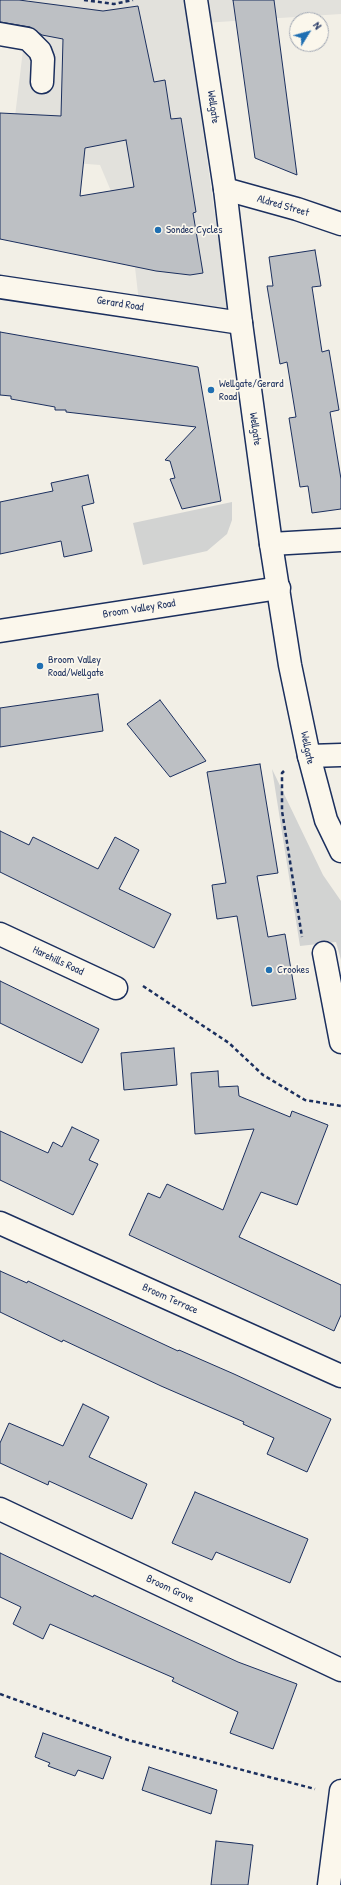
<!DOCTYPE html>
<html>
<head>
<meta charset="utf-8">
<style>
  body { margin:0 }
  #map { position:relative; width:341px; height:1885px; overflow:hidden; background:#f2efe6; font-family:"Patrick Hand",sans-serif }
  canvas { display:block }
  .north { position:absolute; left:289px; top:12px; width:40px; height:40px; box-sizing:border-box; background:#fbf7ec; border:1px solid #a1a7b3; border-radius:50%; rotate:53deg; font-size:11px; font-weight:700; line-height:16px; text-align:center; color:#1b2f5e }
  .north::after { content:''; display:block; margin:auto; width:14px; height:18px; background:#1f6fb2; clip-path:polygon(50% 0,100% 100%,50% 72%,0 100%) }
</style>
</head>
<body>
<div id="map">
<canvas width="341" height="1885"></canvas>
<div class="north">N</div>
</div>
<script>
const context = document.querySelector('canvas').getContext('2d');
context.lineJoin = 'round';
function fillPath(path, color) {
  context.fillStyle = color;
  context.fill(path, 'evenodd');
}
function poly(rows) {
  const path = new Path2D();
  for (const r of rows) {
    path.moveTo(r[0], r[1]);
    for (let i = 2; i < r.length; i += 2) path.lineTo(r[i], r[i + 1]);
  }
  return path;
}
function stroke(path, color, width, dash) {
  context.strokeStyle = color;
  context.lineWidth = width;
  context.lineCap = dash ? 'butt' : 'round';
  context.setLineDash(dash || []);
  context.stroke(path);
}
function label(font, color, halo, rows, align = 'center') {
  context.font = font + ' "Patrick Hand",sans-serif';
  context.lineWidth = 3.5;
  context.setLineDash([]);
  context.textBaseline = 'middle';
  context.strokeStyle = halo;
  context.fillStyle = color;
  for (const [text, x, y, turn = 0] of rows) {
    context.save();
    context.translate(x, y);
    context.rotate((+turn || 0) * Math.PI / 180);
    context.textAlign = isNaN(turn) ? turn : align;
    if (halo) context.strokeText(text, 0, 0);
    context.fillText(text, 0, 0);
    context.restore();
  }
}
const built = poly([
  [29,0,341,0,341,14,188,24,231,330,141,320,132,241,100,165,10,158]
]);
const green = poly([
  [232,502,232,520,227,534,207,551,143,565,133,523],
  [272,769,323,875,341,901,341,960,336,942,300,946]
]);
const building = poly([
  [0,0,19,0,103,11,138,6,154,82,165,80,171,119,181,118,196,212,193,213,203,273,190,275,156,271,0,239,0,113,61,116,63,39,42,35,30,27,0,22,0,0],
  [126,140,134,187,80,196,85,148,126,140],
  [233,0,274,0,297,175,255,158,233,0],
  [315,250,321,286,312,287,322,352,329,350,339,410,330,412,341,479,341,509,312,513,308,486,300,487,289,418,296,417,287,362,280,364,267,286,273,286,269,257,315,250],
  [0,332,198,367,221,501,182,509,170,479,175,478,170,461,165,460,196,427,66,412,66,410,55,410,55,407,11,399,11,396,0,395,0,332],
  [88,475,94,503,82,506,92,551,64,557,61,541,0,554,0,502,53,491,51,483,88,475],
  [98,694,103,731,0,747,0,708,98,694],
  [160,700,206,761,170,777,127,724,160,700],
  [260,764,278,873,257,876,268,937,285,934,296,999,252,1006,237,916,217,919,212,885,226,883,207,772,260,764],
  [0,831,29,845,33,837,98,869,115,837,139,850,119,889,171,914,154,948,0,872,0,831],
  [0,981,99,1029,82,1063,0,1023,0,981],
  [174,1048,177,1085,124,1090,121,1053,174,1048],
  [218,1071,219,1087,238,1086,239,1096,290,1117,292,1111,328,1125,297,1205,261,1192,239,1237,341,1285,341,1315,334,1331,129,1235,148,1193,160,1198,167,1184,223,1210,254,1129,195,1134,191,1073,218,1071],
  [72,1127,99,1140,89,1160,98,1164,73,1215,0,1180,0,1131,48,1153,53,1142,62,1147,72,1127],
  [0,1271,27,1283,28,1281,178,1351,179,1350,234,1374,331,1419,307,1472,267,1454,274,1438,243,1424,244,1422,161,1386,63,1340,62,1342,0,1312,0,1271],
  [83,1404,109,1417,89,1457,147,1484,132,1519,49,1481,48,1485,0,1463,0,1443,9,1423,63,1446,83,1404],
  [195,1492,308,1539,290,1583,216,1552,212,1560,172,1543,195,1492],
  [0,1553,93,1597,94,1595,238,1662,297,1684,273,1749,230,1733,238,1712,172,1681,174,1678,50,1624,43,1639,13,1624,21,1607,0,1597,0,1553],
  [43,1733,111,1757,103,1779,78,1770,75,1776,48,1766,50,1763,35,1757,43,1733],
  [149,1767,217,1790,211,1814,142,1790,149,1767],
  [216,1841,253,1845,248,1885,211,1885,216,1841]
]);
const path = poly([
  [84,0,114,4,133,0],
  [284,771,282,773,282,811,302,937],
  [143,986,229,1043,263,1075,305,1100,341,1106],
  [0,1694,128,1740,315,1789]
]);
const minor = poly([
  [0,34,28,39,40,51,43,59,42,82],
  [225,189,297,209,341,224],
  [0,287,241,323],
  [271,544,341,540],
  [0,631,279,588],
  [309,756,341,755],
  [0,934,116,988],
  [324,953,341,1042],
  [0,1223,341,1376],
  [0,1509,341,1670]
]);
const major = poly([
  [196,0,225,189,241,323,271,544,290,665,309,756,326,820,341,851],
  [329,1885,341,1791]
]);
const markers = [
  [158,230,4,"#1f6fb2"],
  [211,390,4,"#1f6fb2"],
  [40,666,4,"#1f6fb2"],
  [269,970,4,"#1f6fb2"]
];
const streetNames = [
  ["Wellgate",213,107,82],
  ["Aldred Street",283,206,16],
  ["Gerard Road",120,304,9],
  ["Wellgate",255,429,82],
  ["Broom Valley Road",139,609,-9],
  ["Wellgate",307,748,78],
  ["Harehills Road",58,961,25],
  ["Broom Terrace",170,1299,24],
  ["Broom Grove",170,1589,25]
];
const poiNames = [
  ["Sondec Cycles",166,230],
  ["Wellgate/Gerard",219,384],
  ["Road",219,397],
  ["Broom Valley",48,660],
  ["Road/Wellgate",48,673],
  ["Crookes",277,970]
];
fillPath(built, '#e2e1dc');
fillPath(green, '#d2d3d2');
fillPath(building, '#bdc0c4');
stroke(building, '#1b2f5e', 1);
stroke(minor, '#1b2f5e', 25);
stroke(major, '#1b2f5e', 25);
stroke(path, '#1b2f5e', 2.5, [4, 3]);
stroke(minor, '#fbf7ec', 22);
stroke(major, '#fbf7ec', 22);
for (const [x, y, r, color] of markers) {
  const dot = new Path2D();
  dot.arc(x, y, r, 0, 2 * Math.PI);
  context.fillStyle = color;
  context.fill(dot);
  stroke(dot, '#fbf7ec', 1.5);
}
label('11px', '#1b2f5e', '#fbf7ec', streetNames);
label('11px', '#1b2f5e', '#fbf7ec', poiNames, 'left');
</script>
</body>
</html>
